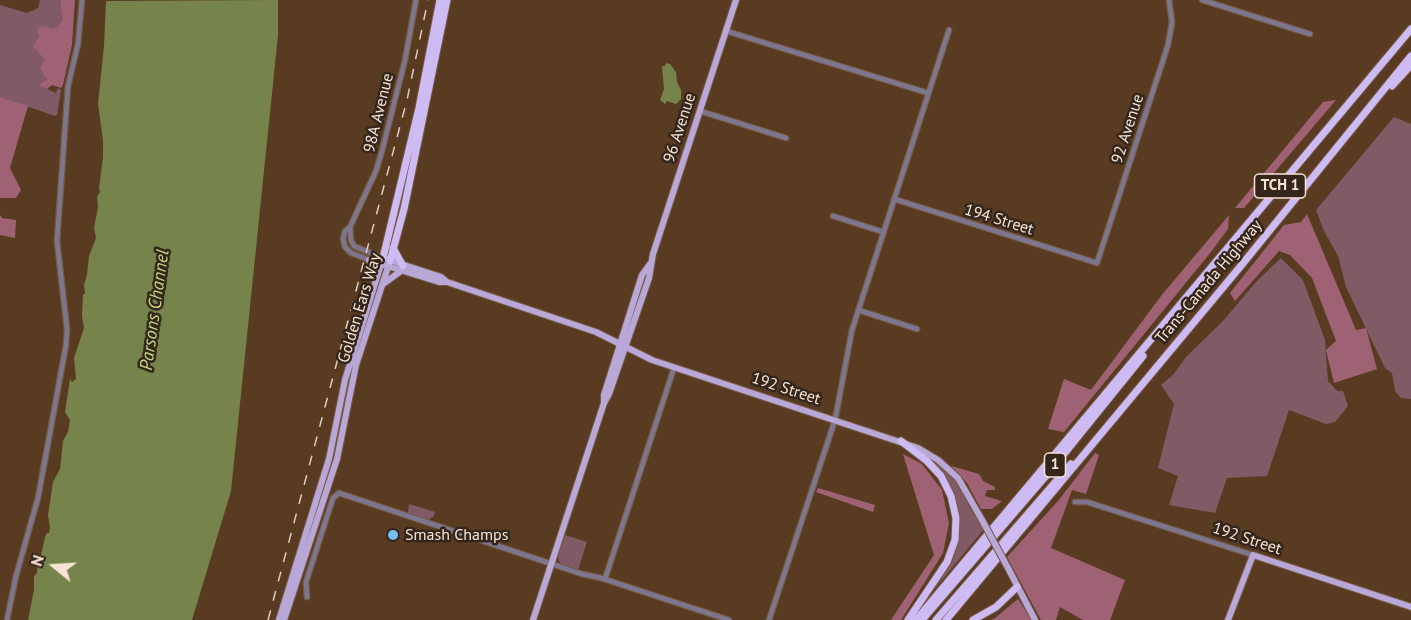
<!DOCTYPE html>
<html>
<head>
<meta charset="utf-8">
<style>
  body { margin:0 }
  #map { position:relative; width:1411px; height:620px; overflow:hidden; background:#593b22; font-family:"PT Sans",sans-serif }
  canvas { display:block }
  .north { position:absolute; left:24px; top:536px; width:60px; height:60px; -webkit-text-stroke:4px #34261b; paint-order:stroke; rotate:288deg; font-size:16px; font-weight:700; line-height:24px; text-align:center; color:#f7e4d6 }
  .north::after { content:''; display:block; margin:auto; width:21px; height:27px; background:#f7e4d6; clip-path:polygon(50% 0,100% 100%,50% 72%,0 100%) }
</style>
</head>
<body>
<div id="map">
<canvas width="1411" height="620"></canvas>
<div class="north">N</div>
</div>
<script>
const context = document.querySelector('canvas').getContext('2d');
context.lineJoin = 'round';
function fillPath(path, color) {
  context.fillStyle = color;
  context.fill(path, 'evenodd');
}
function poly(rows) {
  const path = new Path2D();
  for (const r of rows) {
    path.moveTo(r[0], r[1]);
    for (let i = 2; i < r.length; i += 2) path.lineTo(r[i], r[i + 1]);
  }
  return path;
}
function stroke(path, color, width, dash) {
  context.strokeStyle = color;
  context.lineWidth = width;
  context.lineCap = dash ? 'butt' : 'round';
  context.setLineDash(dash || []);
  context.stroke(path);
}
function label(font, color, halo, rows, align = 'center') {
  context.font = font + ' "PT Sans",sans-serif';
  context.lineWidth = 5;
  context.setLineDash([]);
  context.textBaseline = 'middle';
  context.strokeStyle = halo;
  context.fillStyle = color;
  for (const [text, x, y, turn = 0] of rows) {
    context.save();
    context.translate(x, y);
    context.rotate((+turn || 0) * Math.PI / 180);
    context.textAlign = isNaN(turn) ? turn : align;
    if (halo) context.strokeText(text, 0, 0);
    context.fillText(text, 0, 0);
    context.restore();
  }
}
const green = poly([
  [40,0,60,0,62,18,58,28,39,36,36,50,41,54,44,60,47,79,41,83,43,87,56,93,58,88,61,90,57,115,55,116,0,97,0,5,27,13,38,8],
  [1394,117,1411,124,1411,399,1401,398,1395,391,1392,373,1385,368,1346,287,1338,256,1324,231,1316,210],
  [1281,258,1303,280,1325,340,1328,381,1337,391,1343,391,1348,406,1335,422,1326,424,1289,410,1267,476,1227,478,1215,513,1169,505,1178,476,1158,468,1174,404,1161,385,1173,375,1186,357,1222,322,1257,281],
  [932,459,958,482,967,495,969,506,984,529,928,597,949,563,958,513,931,462],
  [409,504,435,512,434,516,428,520,408,513],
  [565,535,587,542,578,570,562,565,559,561,558,556]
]);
const forest = poly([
  [60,0,75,0,72,45,63,85,61,88,52,85,47,89,40,86,41,83,47,79,40,69,44,60,41,55,33,47,39,36,37,29,44,26,53,29,58,27,62,19],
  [0,97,28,106,10,168,21,190,16,198,0,198],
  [1336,100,1244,208,1235,208,1323,102],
  [1307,214,1356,330,1366,328,1377,369,1334,383,1326,350,1336,341,1312,278,1290,255,1279,251,1235,301,1230,293,1284,225,1301,222],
  [0,215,2,218,16,220,15,238,0,235],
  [1229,215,1228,229,1211,252,1064,432,1048,429,1064,379,1091,390,1161,296],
  [1095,453,1099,455,1086,494,1072,490,1051,548,1125,580,1110,620,1083,620,1060,607,1056,620,1041,620,1007,557,1058,501],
  [903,454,922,464,942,490,949,523,943,553,901,620,891,620,934,555],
  [951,466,979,474,983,481,995,487,995,490,987,490,985,496,1002,501,992,509,981,509,967,483],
  [818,488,875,505,873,512,816,492],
  [1018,599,1032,620,990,620,995,618]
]);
const water = poly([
  [278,0,278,35,231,491,192,620,28,620,34,590,34,576,37,573,38,560,41,555,45,537,47,533,49,533,50,528,48,515,53,482,60,469,63,441,68,432,70,420,65,412,70,379,72,382,76,379,74,358,84,328,82,316,83,295,85,293,84,285,87,275,89,256,96,238,94,228,98,207,97,197,100,192,99,188,103,158,103,140,98,104,104,46,106,1],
  [666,63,670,64,676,72,677,82,681,90,681,99,676,104,667,101,665,104,660,100,664,89,662,66,665,66]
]);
const minor = poly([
  [1202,0,1310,34],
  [726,31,928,93],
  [700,111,786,138],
  [894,199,1097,263,1168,45,1172,22,1169,0],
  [833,216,883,232],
  [350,227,351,240,354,246,383,258],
  [381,264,351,253,345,247,343,239,345,231,350,227,376,171,382,151,405,60,416,0],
  [858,310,917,329],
  [1075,502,1087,502,1253,555],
  [605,579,674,368],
  [307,597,306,582,333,498,339,493,582,574,601,578,729,620],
  [7,620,16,576,38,498,66,345,67,329,57,241,68,86,78,44,82,0],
  [769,620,835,420,852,330,949,30]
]);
const major = poly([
  [369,260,376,279],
  [384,265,439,282,446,282],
  [383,284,401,271],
  [604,402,604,395,642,275,650,264],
  [1008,568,1035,620],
  [279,620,329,459,345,380,383,258,441,277,447,282,596,332,652,360,918,448,938,460,958,478,982,520],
  [284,620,337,459,356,365,390,261],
  [533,620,604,403,609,394,649,278,653,254,736,0],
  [1228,620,1253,555,1411,607]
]);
const highway = poly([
  [1392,86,1411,65],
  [393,248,403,266],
  [383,258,419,108,440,0],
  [390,261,404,209,447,0],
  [901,441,927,461,941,476,951,496,956,518,955,540,947,562,908,620],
  [916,620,1411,29],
  [922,620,1051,470,1143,356],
  [936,620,1071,464],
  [946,620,1240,267,1411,56],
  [973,620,996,607,1017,587]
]);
const rail = poly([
  [268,620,407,100,428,0]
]);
const majorBridge = poly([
  [982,520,1008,568]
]);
const markers = [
  [393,535,6,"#74c0f6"]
];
const shields = [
  [1280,186,51],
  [1055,465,21]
];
const shieldNames = [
  ["TCH 1",1280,186],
  ["1",1055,465]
];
const streetNames = [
  ["98A Avenue",379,113,-76],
  ["96 Avenue",680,128,-72],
  ["92 Avenue",1128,129,-72],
  ["194 Street",999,220,17],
  ["Trans-Canada Highway",1209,282,-50],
  ["Golden Ears Way",360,308,-73],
  ["192 Street",786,389,18],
  ["192 Street",1247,539,18]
];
const poiNames = [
  ["Smash Champs",405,535]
];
const waterNames = [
  ["Parsons Channel",155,310,-82]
];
fillPath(green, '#805b66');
fillPath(forest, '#9f6274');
fillPath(water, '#76844b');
stroke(minor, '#755942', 7);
stroke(major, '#755942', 8);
stroke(highway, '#755942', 9);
stroke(minor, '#7e768e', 4.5);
stroke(major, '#b8a7d7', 6);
stroke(highway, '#cebbf4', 7);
stroke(rail, '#e1ccbd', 1.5, [10, 10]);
stroke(majorBridge, '#755942', 8, []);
stroke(majorBridge, '#b8a7d7', 6);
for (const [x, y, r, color] of markers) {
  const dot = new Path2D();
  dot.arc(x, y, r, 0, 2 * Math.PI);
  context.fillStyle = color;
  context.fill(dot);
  stroke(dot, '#34261b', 2);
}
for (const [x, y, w] of shields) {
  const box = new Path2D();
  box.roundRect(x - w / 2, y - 12, w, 24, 4.5);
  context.fillStyle = '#34261b';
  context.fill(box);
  stroke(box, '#f7e4d6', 1.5);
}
label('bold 15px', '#f7e4d6', null, shieldNames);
label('16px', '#f7e4d6', '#34261b', streetNames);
label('16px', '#f7e4d6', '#34261b', poiNames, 'left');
label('italic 18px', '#c2d783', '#34261b', waterNames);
</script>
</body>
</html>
